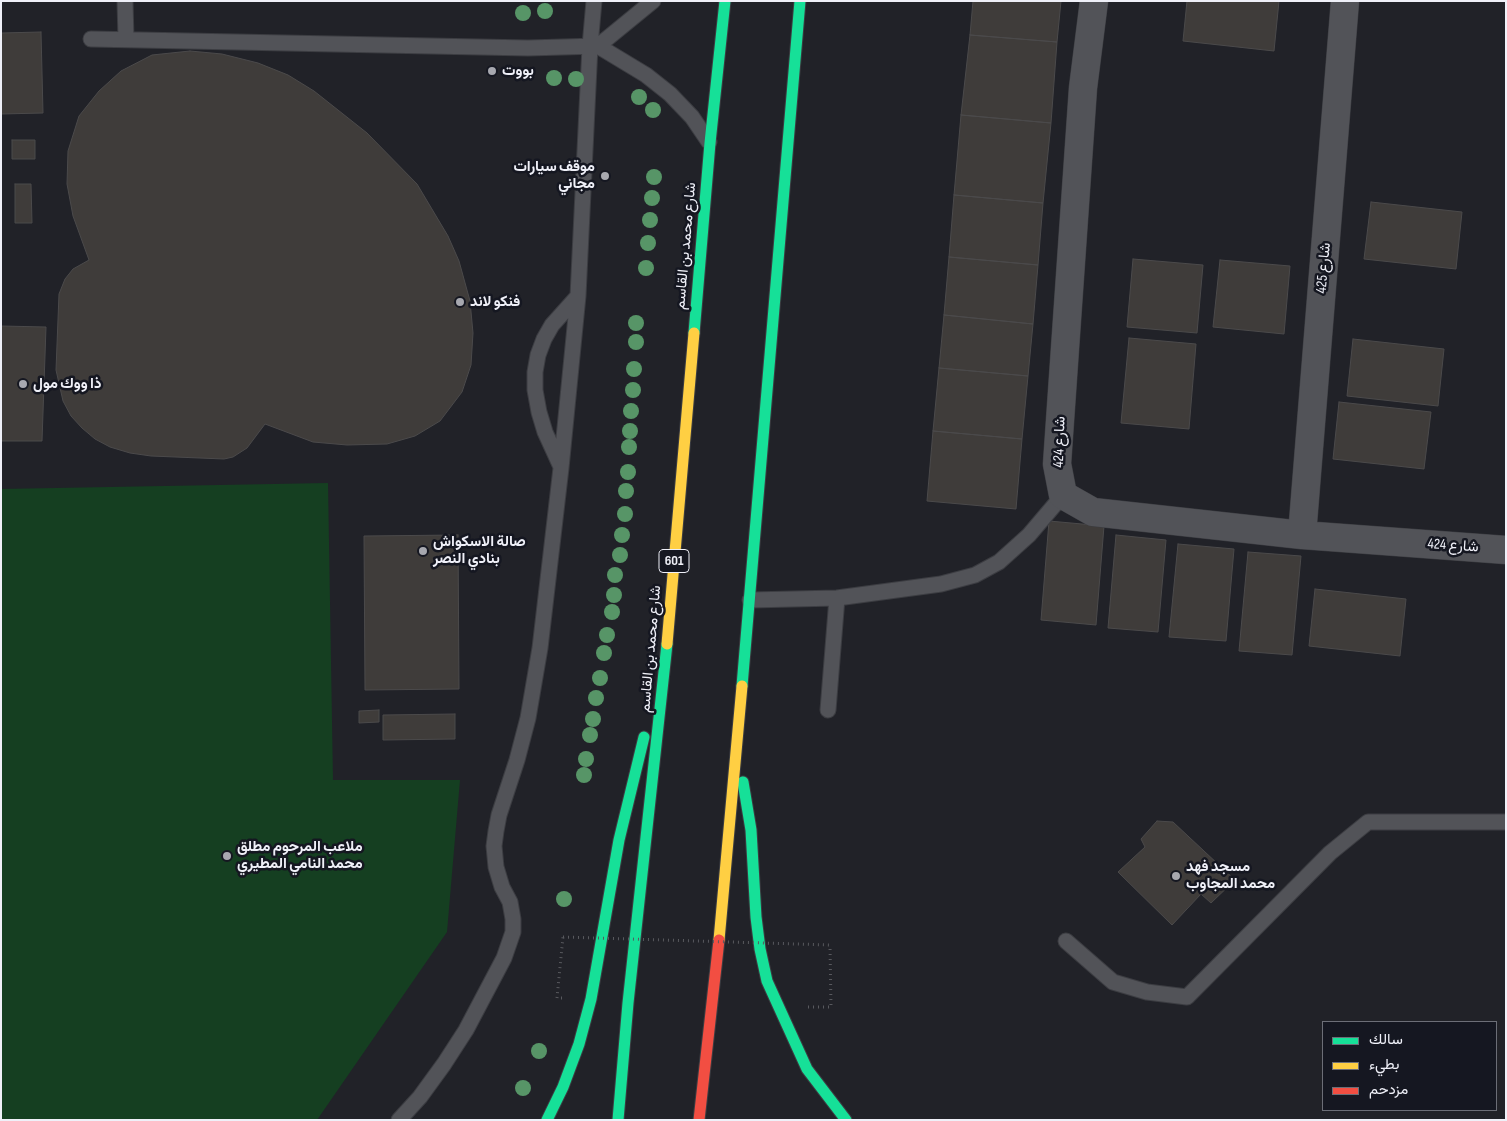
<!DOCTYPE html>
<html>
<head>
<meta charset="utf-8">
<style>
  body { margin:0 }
  #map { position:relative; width:1507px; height:1121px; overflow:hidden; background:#212228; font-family:"Sofia Sans Condensed",Vazirmatn,sans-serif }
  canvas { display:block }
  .frame { position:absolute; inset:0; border:2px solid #eff0f8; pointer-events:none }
  .legend { position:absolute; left:1322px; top:1021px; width:175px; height:90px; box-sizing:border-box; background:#151721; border:1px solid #6c6e77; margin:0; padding:6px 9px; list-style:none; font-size:15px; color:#eff0f8 }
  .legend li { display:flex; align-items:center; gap:10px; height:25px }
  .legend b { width:25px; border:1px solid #6c6e77 }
</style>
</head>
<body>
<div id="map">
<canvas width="1507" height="1121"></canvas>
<div class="frame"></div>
<ul class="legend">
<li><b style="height:6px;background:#16e098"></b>سالك</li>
<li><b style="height:6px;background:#ffcf43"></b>بطيء</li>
<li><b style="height:6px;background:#f24e42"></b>مزدحم</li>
</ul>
</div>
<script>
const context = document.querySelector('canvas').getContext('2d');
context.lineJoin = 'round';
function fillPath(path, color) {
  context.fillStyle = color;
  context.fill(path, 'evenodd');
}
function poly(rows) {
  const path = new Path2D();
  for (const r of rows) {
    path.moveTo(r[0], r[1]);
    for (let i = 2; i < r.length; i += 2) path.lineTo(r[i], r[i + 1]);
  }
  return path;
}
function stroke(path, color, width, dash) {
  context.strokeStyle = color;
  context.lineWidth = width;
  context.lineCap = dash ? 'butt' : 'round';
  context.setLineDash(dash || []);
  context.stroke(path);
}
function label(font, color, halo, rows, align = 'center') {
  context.font = font + ' "Sofia Sans Condensed",Vazirmatn,sans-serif';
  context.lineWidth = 5;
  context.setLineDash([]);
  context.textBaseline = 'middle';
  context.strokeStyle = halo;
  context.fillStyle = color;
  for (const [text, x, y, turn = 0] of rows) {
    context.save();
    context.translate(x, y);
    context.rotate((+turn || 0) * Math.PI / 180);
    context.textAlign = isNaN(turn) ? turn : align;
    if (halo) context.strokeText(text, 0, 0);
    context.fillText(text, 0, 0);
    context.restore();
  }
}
const green = poly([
  [328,483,333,780,460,780,447,932,317,1120,1,1120,1,489]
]);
const building = poly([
  [973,1,1061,1,1057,42,970,35,973,1],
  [1187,1,1279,1,1274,51,1183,41,1187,1],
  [41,32,43,113,1,114,1,33,41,32],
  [970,35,1057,42,1051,123,961,115,970,35],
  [190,51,222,54,258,63,288,75,314,91,367,133,417,184,448,236,459,261,470,301,473,333,471,365,462,392,440,421,415,436,387,444,347,445,313,442,265,424,247,448,233,457,224,459,151,456,130,453,110,447,95,439,82,428,71,416,63,401,56,370,59,294,65,279,73,269,89,260,73,216,67,184,68,151,79,116,99,91,121,71,152,55,190,51],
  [961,115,1051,123,1043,203,954,195,961,115],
  [12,140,35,140,35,159,12,159,12,140],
  [15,184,31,184,32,223,15,223,15,184],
  [954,195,1043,203,1038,265,949,257,954,195],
  [1371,202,1462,212,1456,269,1364,259,1371,202],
  [949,257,1038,265,1033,324,944,315,949,257],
  [1133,259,1203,265,1197,333,1127,327,1133,259],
  [1220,260,1290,266,1284,334,1213,327,1220,260],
  [944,315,1033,324,1028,376,939,368,944,315],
  [1,326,46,327,42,441,1,441,1,326],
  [1129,338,1196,344,1189,429,1121,423,1129,338],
  [1353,339,1444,349,1438,406,1347,396,1353,339],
  [939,368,1028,376,1022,439,933,431,939,368],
  [1339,402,1431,412,1424,469,1333,459,1339,402],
  [933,431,1022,439,1016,509,927,501,933,431],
  [1049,521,1104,526,1096,625,1041,620,1049,521],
  [458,535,459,689,365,690,364,536,458,535],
  [1116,535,1166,540,1158,632,1108,628,1116,535],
  [1178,544,1234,549,1226,641,1169,637,1178,544],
  [1248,552,1301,556,1292,655,1239,651,1248,552],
  [1315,589,1406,599,1400,656,1309,646,1315,589],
  [379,710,379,722,359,723,359,711,379,710],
  [455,714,455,739,383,740,383,715,455,714],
  [1157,821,1173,822,1235,880,1211,903,1201,894,1172,925,1118,872,1145,847,1141,839,1157,821]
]);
const path = poly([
  [562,998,557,998,563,937],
  [808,1007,831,1007,830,945]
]);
const lane = poly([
  [125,1,126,39],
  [91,39,528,48,598,46,646,75,670,94,692,117,709,142],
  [598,46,653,1],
  [561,467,545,432,539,412,535,390,535,372,538,355,544,339,552,325,578,296],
  [750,600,837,598,941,584,975,575,999,562,1029,535,1063,495],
  [828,710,837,598],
  [1066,941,1113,982,1147,992,1187,997,1330,853,1368,822,1506,822],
  [399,1120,420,1097,444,1064,466,1030,504,958,513,932,513,919,510,902,502,887,496,867,494,846,496,831,499,815,517,760,528,718,540,648,561,468,578,296,590,46,594,1]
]);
const street = poly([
  [1094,1,1083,88,1057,464,1063,495,1093,512,1302,535,1506,550],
  [1302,535,1345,1]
]);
const fast = poly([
  [694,333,710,143,725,1],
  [742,686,800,1],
  [743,782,751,830,756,917,760,949,767,981,807,1069,846,1120],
  [547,1120,563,1087,579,1044,591,999,619,840,644,737],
  [618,1120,628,1003,667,644]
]);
const slow = poly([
  [667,644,694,333],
  [719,940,742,686]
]);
const jam = poly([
  [699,1120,719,940]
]);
const pathBridge = poly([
  [563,937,830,945]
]);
const trees = [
  [545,11],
  [523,13],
  [554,78],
  [576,79],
  [639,97],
  [653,110],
  [654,177],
  [652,198],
  [650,220],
  [648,243],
  [646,268],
  [636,323],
  [636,342],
  [634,369],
  [633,390],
  [631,411],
  [630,431],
  [629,447],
  [628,472],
  [626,491],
  [625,514],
  [622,535],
  [620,555],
  [615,575],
  [614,595],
  [612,612],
  [607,635],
  [604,653],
  [600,678],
  [596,698],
  [593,719],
  [590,735],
  [586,759],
  [584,775],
  [564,899],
  [539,1051],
  [523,1088]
];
const markers = [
  [492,71,5,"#a7a8af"],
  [605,176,5,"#a7a8af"],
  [460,302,5,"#a7a8af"],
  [23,384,5,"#a7a8af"],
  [423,551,5,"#a7a8af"],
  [227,856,5,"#a7a8af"],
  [1176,876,5,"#a7a8af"]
];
const shields = [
  [674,561,30]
];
const shieldNames = [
  ["601",674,561]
];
const poiNames = [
  ["بووت",502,71],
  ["موقف سيارات",595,167,"right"],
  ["مجاني",595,184,"right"],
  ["فنكو لاند",470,302],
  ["ذا ووك مول",33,384],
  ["صالة الاسكواش",433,542],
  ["بنادي النصر",433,559],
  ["ملاعب المرحوم مطلق",237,847],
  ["محمد النامي المطيري",237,864],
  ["مسجد فهد",1186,867],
  ["محمد المجاوب",1186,884]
];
const streetNames = [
  ["شارع محمد بن القاسم",686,246,-85],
  ["شارع 425",1324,268,-85],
  ["شارع 424",1060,442,-88],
  ["شارع 424",1453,546,4],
  ["شارع محمد بن القاسم",651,649,-85]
];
fillPath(green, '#153f21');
fillPath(building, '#3f3c3a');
stroke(building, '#4b4a4b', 1);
stroke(lane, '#3c3d42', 17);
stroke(street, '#3c3d42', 29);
stroke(fast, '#3c3d42', 13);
stroke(slow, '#3c3d42', 13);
stroke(jam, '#3c3d42', 13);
stroke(path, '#58595e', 3, [1, 4]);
stroke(lane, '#525358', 15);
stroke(street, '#525358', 28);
stroke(fast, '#16e098', 11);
stroke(slow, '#ffcf43', 11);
stroke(jam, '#f24e42', 11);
stroke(pathBridge, '#58595e', 3, [1, 4]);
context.fillStyle = '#579567';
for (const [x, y] of trees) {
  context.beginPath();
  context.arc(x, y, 8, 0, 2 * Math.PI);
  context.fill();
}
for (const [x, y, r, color] of markers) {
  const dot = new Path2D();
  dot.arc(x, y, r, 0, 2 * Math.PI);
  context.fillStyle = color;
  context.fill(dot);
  stroke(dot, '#151721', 2);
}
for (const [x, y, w] of shields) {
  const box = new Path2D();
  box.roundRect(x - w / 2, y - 11.5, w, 23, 4);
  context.fillStyle = '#151721';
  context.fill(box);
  stroke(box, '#eff0f8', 1);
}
label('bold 14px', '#eff0f8', null, shieldNames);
label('bold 15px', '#eff0f8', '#151721', poiNames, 'left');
label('15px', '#eff0f8', '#151721', streetNames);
</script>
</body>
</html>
